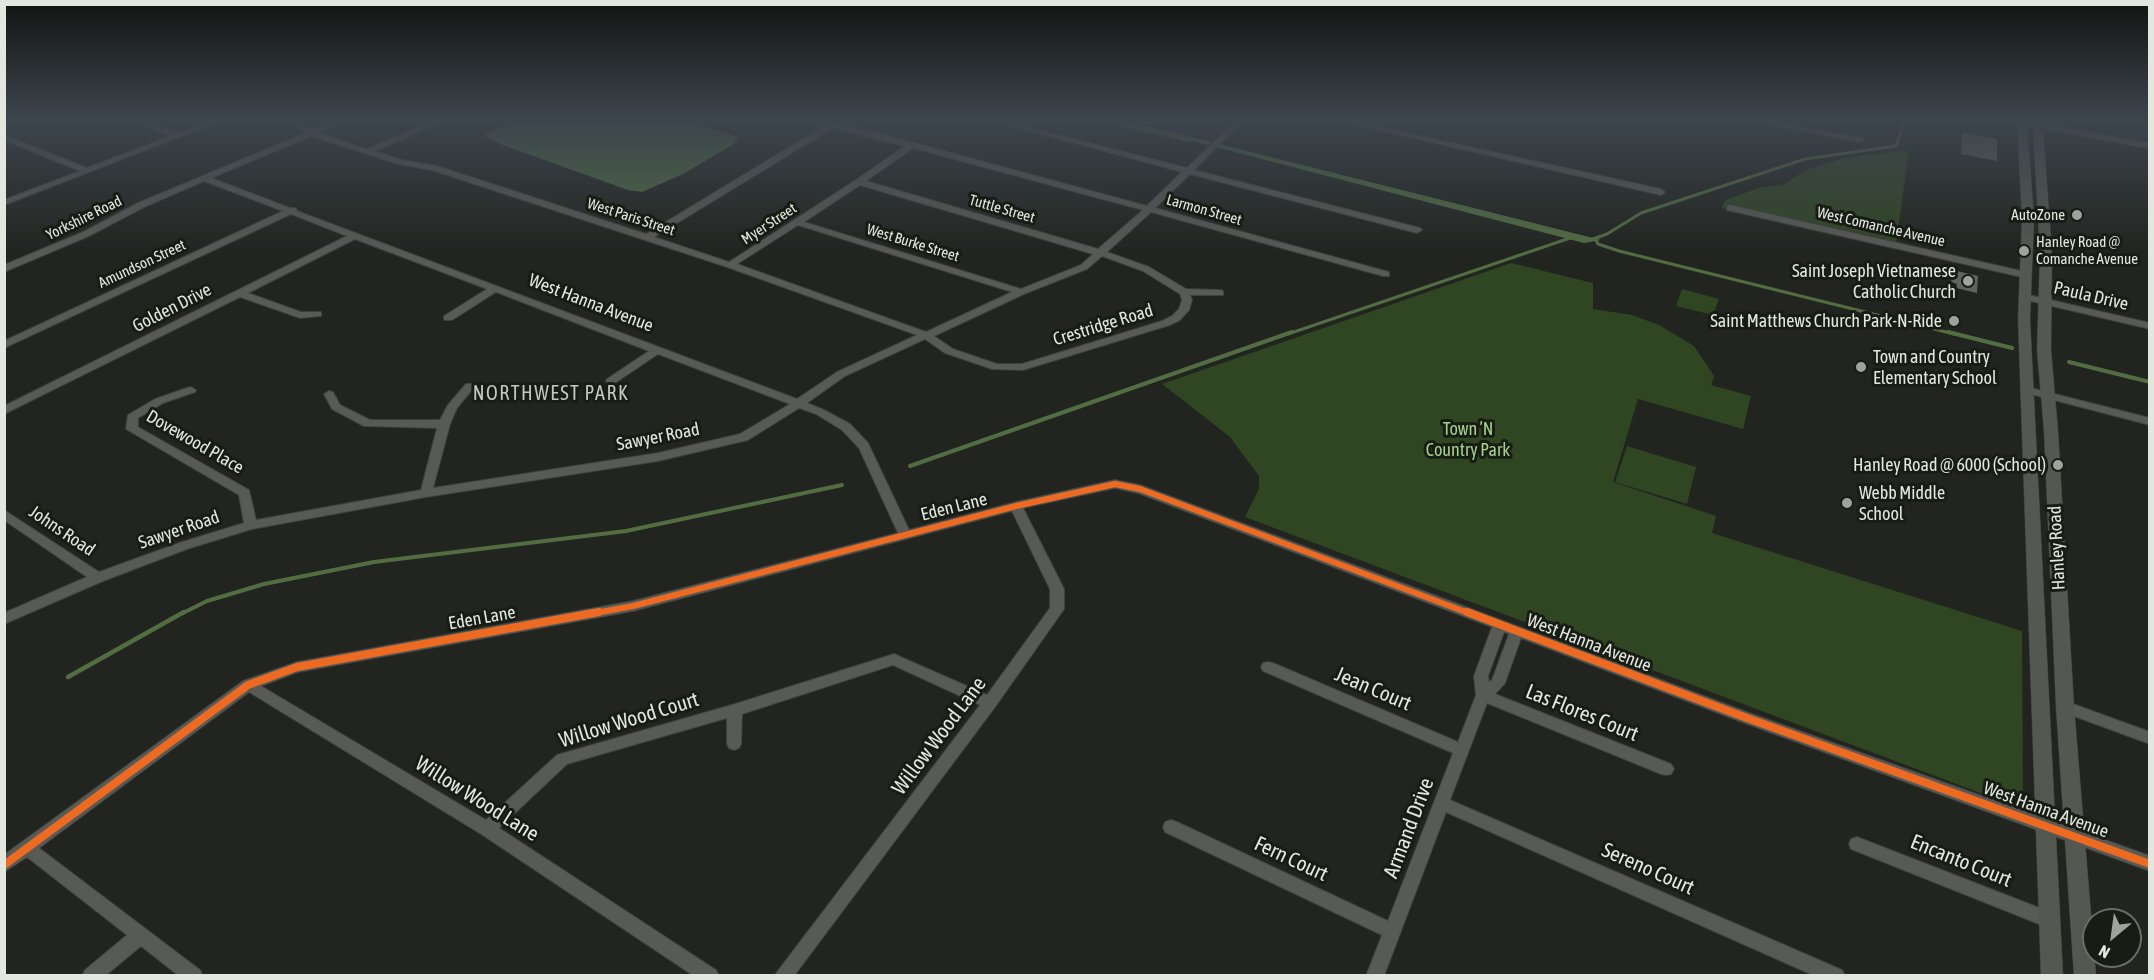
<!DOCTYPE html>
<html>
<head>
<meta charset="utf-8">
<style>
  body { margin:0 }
  #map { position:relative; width:2154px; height:980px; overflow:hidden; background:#21241f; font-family:"Asap Condensed",sans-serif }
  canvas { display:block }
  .frame { position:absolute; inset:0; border:6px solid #e3e7e0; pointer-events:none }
  .north { position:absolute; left:2082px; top:908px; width:60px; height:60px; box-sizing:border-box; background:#171d14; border:2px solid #696e66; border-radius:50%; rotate:209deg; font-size:16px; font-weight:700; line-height:24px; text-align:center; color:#e3e7e0 }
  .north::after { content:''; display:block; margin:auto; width:21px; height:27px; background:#9fa39c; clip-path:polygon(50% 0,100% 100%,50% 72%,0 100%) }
</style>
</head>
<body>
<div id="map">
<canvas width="2154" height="980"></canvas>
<div class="frame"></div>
<div class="north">N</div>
</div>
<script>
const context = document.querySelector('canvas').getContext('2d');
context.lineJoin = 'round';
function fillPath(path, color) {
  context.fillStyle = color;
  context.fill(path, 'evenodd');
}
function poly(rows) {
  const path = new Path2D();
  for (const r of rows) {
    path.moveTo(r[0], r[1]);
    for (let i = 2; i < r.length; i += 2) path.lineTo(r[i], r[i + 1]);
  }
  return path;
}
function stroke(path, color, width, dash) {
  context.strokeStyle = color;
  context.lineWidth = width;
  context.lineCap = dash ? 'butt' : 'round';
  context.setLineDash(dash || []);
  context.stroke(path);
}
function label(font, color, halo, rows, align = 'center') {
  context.font = font + ' "Asap Condensed",sans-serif';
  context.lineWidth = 6;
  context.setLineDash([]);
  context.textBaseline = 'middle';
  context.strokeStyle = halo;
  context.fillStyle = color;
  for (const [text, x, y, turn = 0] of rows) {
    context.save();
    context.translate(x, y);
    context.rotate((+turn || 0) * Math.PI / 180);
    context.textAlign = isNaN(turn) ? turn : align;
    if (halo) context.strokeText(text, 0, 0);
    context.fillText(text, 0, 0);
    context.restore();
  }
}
const green = poly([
  [1909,150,1896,243,1727,205,1725,209,1721,208,1726,200,1761,187,1783,185,1806,170,1844,158],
  [1511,263,1593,283,1593,309,1632,315,1659,325,1694,346,1714,376,1711,385,1751,396,1743,429,1638,399,1613,482,1716,516,1712,533,2022,631,2023,809,1245,517,1259,489,1259,476,1230,437,1162,384],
  [1682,289,1719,299,1713,315,1676,306],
  [1627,446,1696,467,1687,504,1615,482]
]);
const water = poly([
  [516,120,686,120,738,137,734,144,683,174,642,192,628,190,500,144,487,138,485,134],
  [1105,120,1123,120,1212,142,1208,145],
  [1219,144,1601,240,1584,243,1216,147]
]);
const streamFar2 = poly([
  [1100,120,1190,141],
  [1593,239,1607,234,1641,213,1805,159,1896,146,1905,120],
  [1595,239,1598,244,1619,251,1954,334],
  [1288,334,1573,237]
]);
const streamFar1 = poly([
  [1948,332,2012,348],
  [2069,362,2150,382],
  [910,466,1292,332],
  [181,614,207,601,264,584,374,562,626,531,842,485]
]);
const stream = poly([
  [68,677,184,612]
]);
const building = poly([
  [1962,132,1997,139,1997,161,1961,154],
  [1957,271,1978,276,1977,293,1956,288,1957,284,1951,282,1952,274,1957,275]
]);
const minor = poly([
  [131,120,141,120,178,133,213,120,223,120,4,205,4,200,80,171,4,140,4,135,87,168,170,136,131,120],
  [290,120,298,120,311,130,335,120,345,120,344,122,318,133,367,149,434,120,444,120,443,122,375,151,402,160,437,166,646,234,824,126,803,122,802,120,815,120,863,129,1147,206,1182,172,989,120,1000,120,1187,168,1236,120,1244,120,1194,170,1420,228,1422,230,1417,233,1190,174,1155,208,1389,272,1389,276,1383,276,1151,212,1107,252,1149,267,1186,289,1220,290,1223,291,1223,295,1190,295,1192,300,1189,310,1180,320,1170,325,1023,370,992,369,945,353,925,339,845,376,807,403,824,410,850,424,868,443,909,530,1016,502,1115,480,1140,485,1752,714,2150,856,2150,871,1742,722,1521,638,1505,683,1495,694,1671,764,1674,769,1671,774,1666,775,1661,774,1487,703,1450,800,1842,970,1845,976,1815,976,1446,812,1384,976,1366,976,1382,935,1165,832,1163,827,1165,822,1171,820,1177,822,1388,921,1453,753,1263,671,1261,667,1263,663,1268,662,1273,663,1458,742,1476,695,1474,676,1492,627,1138,493,1115,488,1023,508,1064,589,1064,609,995,707,794,976,774,976,980,705,893,665,742,714,741,744,739,748,734,750,729,748,727,744,727,718,567,764,499,828,716,970,719,976,694,976,481,834,249,692,39,848,200,970,203,976,179,976,141,946,105,976,82,976,85,970,127,935,27,857,4,872,4,855,243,681,297,662,633,601,898,533,859,448,842,430,816,414,799,408,748,440,658,461,426,497,252,529,187,549,103,581,4,624,4,613,87,577,4,520,4,510,99,572,179,543,244,523,239,495,126,429,128,415,155,399,187,388,191,387,196,390,195,392,163,403,138,418,138,427,249,490,256,520,421,490,437,428,364,426,332,409,324,394,329,391,333,392,340,405,370,420,440,420,448,405,466,384,474,384,475,386,457,408,450,424,433,488,658,453,740,434,790,404,658,354,615,383,607,383,606,381,607,379,649,351,496,292,452,320,444,320,444,316,487,289,355,239,248,293,301,312,321,312,321,316,300,318,240,297,4,414,4,406,347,236,291,214,4,348,4,341,283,211,204,181,144,207,89,236,4,272,4,265,83,232,138,203,305,133,290,120],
  [833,128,905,146,856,180,729,262,654,237,833,128],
  [311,136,398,164,432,170,727,267,917,335,837,372,797,399,297,211,296,208,290,208,211,178,311,136],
  [913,148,1143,210,1098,249,866,181,913,148],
  [860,185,1093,254,1081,265,1021,289,804,222,860,185],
  [798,225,1012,292,926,332,737,264,798,225],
  [1102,256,1143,271,1180,294,1182,300,1179,309,1172,316,1162,321,1022,364,997,364,953,349,934,336,1024,294,1087,269,1102,256],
  [1012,511,1050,589,1050,608,987,695,894,654,735,704,557,755,486,820,261,686,298,672,633,611,1012,511],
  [1504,632,1509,634,1492,680,1489,682,1488,676,1504,632],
  [1335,120,1348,120,1661,189,1665,192,1661,195,1335,120],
  [1751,120,1765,120,1861,138,1865,140,1861,142,1755,122,1751,120],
  [1730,205,2026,272,2031,275,2026,278,1727,210,1727,206,1730,205],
  [2025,294,2150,323,2150,329,2022,299,2022,295,2025,294],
  [2027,387,2150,418,2150,425,2023,392,2022,390,2023,388,2027,387],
  [2065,701,2150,732,2150,744,2060,711,2058,707,2060,703,2065,701],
  [1857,837,2055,914,2057,920,2055,926,2049,928,1851,849,1849,844,1851,839,1857,837]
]);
const major = poly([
  [2017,120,2043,120,2043,123,2150,143,2150,149,2043,129,2052,254,2051,350,2058,431,2074,707,2096,976,2074,976,2056,707,2044,431,2037,350,2040,254,2033,127,2027,125,2034,218,2030,319,2063,976,2041,976,2018,319,2022,218,2017,120]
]);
const cyclewayFar1 = poly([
  [590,614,633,606,1016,506,1115,484,1140,489,1471,614]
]);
const cycleway = poly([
  [1467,612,1747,718,2150,864],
  [4,865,248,685,297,667,599,612]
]);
const markers = [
  [2077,215,6,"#9fa39c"],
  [2024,251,6,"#9fa39c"],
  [1968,281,6,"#9fa39c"],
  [1954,321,6,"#9fa39c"],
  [1861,367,6,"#9fa39c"],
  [2058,465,6,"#9fa39c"],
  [1847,503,6,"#9fa39c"]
];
const farStreetnames = [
  ["Tuttle Street",1002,209,16],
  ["Larmon Street",1204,210,16],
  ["West Paris Street",631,217,18],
  ["Yorkshire Road",84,218,-26],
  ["Myer Street",769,224,-33],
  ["West Comanche Avenue",1881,227,13],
  ["West Burke Street",913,243,17],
  ["Amundson Street",142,264,-25]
];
const farPoinames = [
  ["AutoZone",2065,215],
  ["Hanley Road @",2036,242,"left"],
  ["Comanche Avenue",2036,259,"left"]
];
const poiNames = [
  ["Saint Joseph Vietnamese",1956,271],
  ["Catholic Church",1956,292],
  ["Saint Matthews Church Park-N-Ride",1942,321],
  ["Town and Country",1873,357,"left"],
  ["Elementary School",1873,378,"left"],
  ["Hanley Road @ 6000 (School)",2046,465],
  ["Webb Middle",1859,493,"left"],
  ["School",1859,514,"left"]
];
const streetNames = [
  ["Paula Drive",2091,296,13],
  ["West Hanna Avenue",591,303,21],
  ["Golden Drive",172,308,-27],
  ["Crestridge Road",1103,325,-17],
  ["Sawyer Road",658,437,-11],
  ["Dovewood Place",195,442,30],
  ["Eden Lane",954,507,-14],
  ["Sawyer Road",179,530,-19],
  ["Johns Road",62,531,34],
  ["Hanley Road",2057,548,-93],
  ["Eden Lane",482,618,-10],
  ["West Hanna Avenue",1589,643,21],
  ["West Hanna Avenue",2046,810,20]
];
const parkNames = [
  ["Town ’N",1468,429],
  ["Country Park",1468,450]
];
const neighbourhoodNames = [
  ["NORTHWEST PARK",551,394]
];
const nearStreetnames = [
  ["Jean Court",1373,689,23],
  ["Las Flores Court",1582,713,22],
  ["Willow Wood Court",629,720,-17],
  ["Willow Wood Lane",939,736,-53],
  ["Willow Wood Lane",477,799,32],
  ["Armand Drive",1409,828,-69],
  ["Fern Court",1291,859,25],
  ["Encanto Court",1961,861,22],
  ["Sereno Court",1648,869,24]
];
fillPath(green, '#304522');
fillPath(water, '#526d42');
stroke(streamFar2, '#526d42', 3);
stroke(streamFar1, '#526d42', 4);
stroke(stream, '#526d42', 4.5);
fillPath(building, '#61635f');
stroke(minor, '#3e413c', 2);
stroke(major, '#3e413c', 1);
fillPath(minor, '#585a55');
fillPath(major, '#535850');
stroke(cyclewayFar1, '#ed6a23', 6);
stroke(cycleway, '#ed6a23', 8);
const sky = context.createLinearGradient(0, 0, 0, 257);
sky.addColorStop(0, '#121411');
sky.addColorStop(0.47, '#3d454d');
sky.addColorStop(1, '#3d454d00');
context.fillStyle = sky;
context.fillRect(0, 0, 2154, 257);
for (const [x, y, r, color] of markers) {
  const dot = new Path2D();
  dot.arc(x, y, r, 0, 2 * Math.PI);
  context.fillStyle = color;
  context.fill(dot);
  stroke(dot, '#171d14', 2);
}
label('15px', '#e3e7e0', '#171d14', farStreetnames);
label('15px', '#e3e7e0', '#171d14', farPoinames, 'right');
label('18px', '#e3e7e0', '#171d14', poiNames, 'right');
label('18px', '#e3e7e0', '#171d14', streetNames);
label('18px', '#a4d18a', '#171d14', parkNames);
context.letterSpacing = '1.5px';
label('20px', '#c1c9bd', '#171d14', neighbourhoodNames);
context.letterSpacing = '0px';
label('21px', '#e3e7e0', '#171d14', nearStreetnames);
</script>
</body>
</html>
